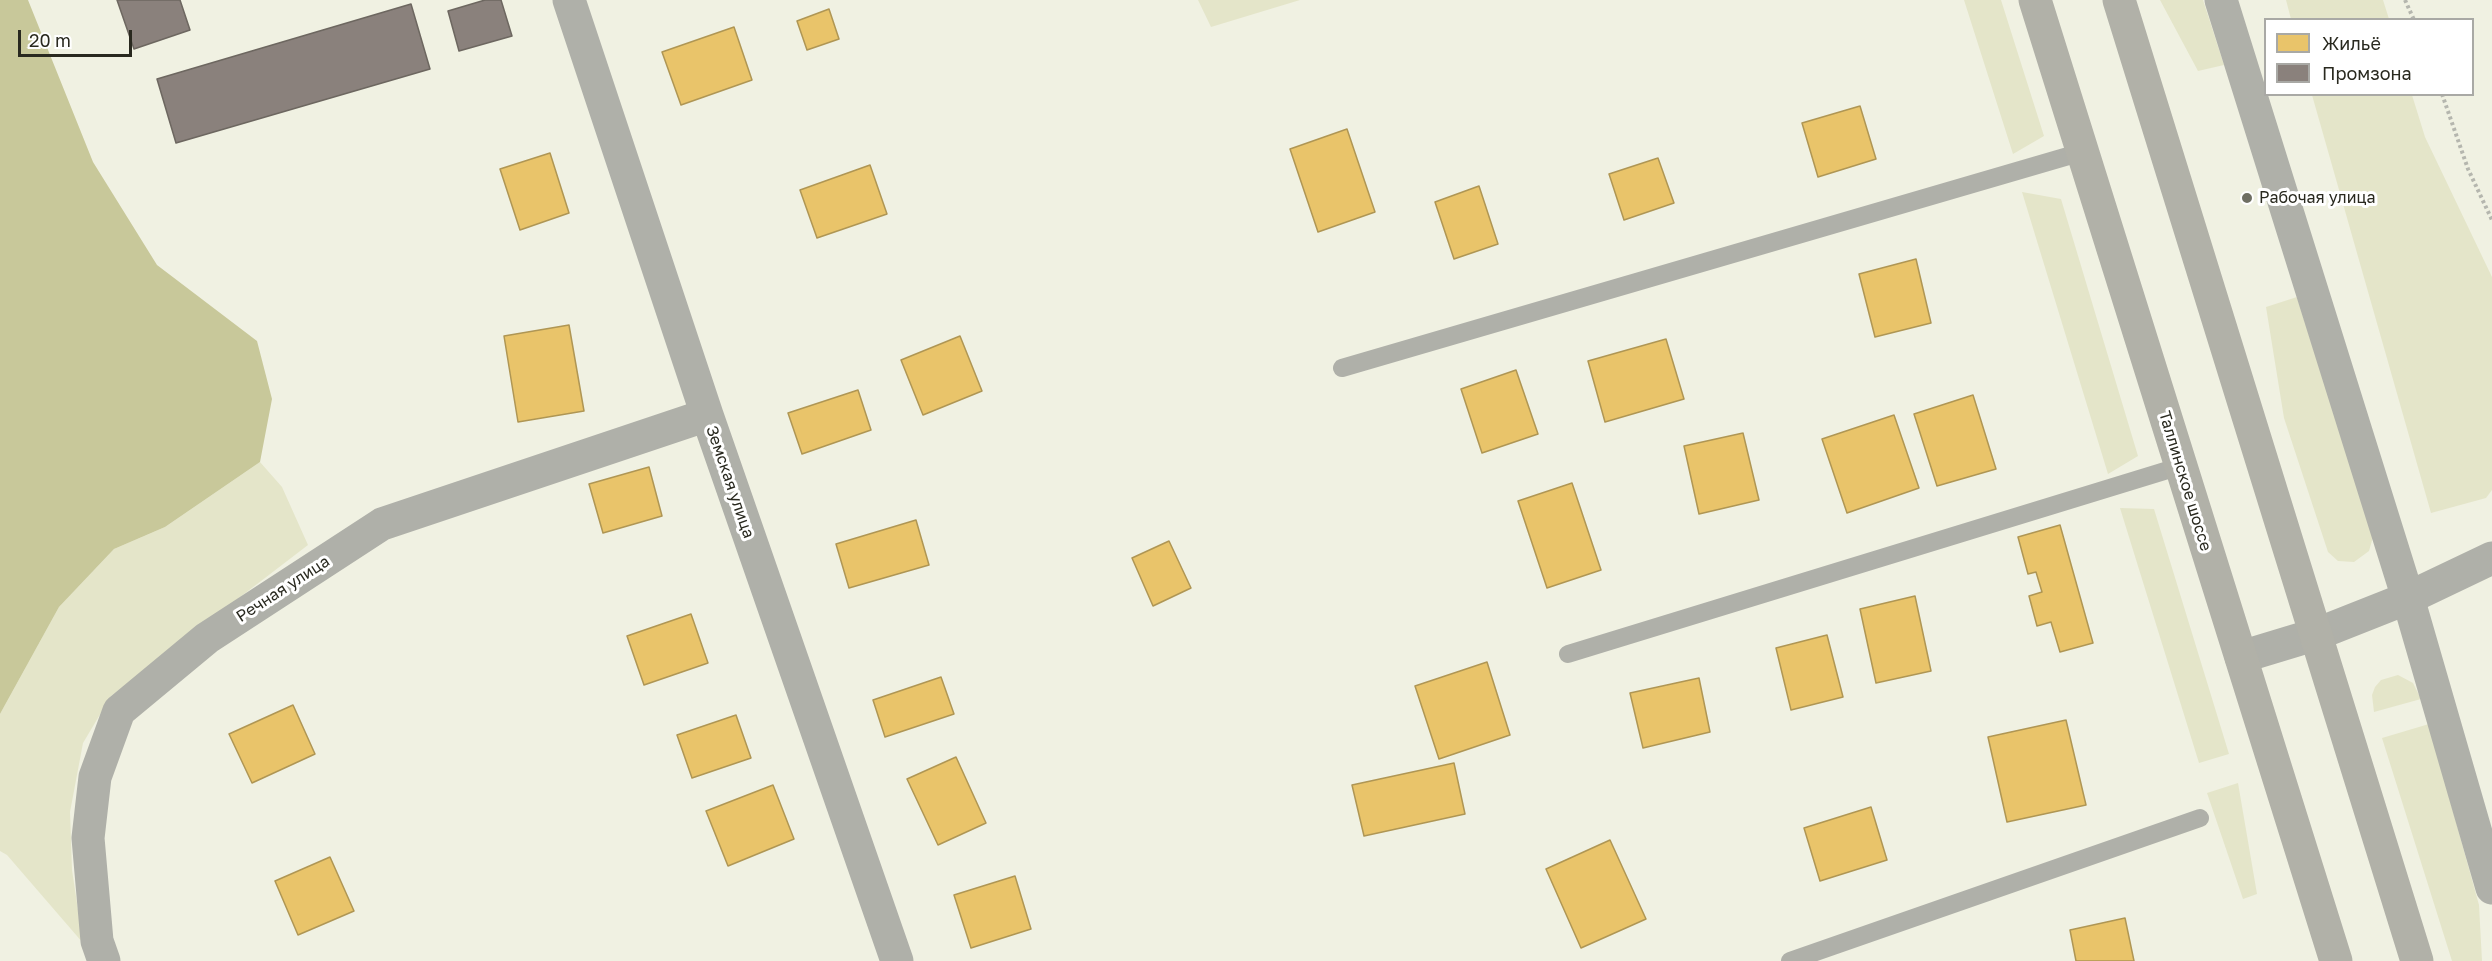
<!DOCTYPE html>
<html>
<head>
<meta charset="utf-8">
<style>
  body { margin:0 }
  #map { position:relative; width:2492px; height:961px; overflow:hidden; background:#f0f1e2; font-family:"Golos Text",sans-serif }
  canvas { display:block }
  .legend { position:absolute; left:2264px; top:18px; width:210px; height:78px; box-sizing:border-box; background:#fff; border:2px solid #a9a9a5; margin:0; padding:8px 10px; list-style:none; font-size:18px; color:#29291f }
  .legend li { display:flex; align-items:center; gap:12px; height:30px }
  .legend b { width:30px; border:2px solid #a9a9a5 }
  .scale { position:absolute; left:18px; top:30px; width:114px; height:27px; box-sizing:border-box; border:3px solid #29291f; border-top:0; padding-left:8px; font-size:18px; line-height:21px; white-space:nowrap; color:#29291f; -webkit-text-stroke:4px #fff; paint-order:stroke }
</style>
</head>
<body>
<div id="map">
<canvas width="2492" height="961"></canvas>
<ul class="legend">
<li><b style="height:16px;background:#e9c46a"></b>Жильё</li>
<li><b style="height:16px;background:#8a817c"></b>Промзона</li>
</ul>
<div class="scale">20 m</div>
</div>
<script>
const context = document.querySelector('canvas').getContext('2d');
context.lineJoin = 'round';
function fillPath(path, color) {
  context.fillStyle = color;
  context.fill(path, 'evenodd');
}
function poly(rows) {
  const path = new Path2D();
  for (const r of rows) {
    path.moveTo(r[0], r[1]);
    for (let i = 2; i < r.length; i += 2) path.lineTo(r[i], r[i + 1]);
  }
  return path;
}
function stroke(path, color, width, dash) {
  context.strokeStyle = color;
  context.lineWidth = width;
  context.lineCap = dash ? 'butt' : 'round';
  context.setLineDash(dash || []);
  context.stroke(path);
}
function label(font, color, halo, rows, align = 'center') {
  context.font = font + ' "Golos Text",sans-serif';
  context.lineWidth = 6;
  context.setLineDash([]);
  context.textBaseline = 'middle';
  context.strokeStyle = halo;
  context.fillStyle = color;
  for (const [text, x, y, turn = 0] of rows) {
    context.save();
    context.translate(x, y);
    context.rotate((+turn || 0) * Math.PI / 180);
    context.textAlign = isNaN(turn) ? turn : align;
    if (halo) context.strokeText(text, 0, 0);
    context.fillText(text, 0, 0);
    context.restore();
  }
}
const green = poly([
  [1198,0,1300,0,1211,27],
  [1964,0,2001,0,2044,136,2013,154],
  [2160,0,2203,0,2224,65,2198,71],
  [2286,0,2383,0,2389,19,2291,19],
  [2312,95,2412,95,2425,137,2492,277,2492,490,2486,498,2431,513],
  [2022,192,2061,199,2138,456,2108,474],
  [2297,297,2373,537,2369,551,2354,562,2338,561,2328,552,2284,418,2266,307],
  [260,462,282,487,308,545,111,696,83,743,70,812,72,870,83,943,7,855,0,851,0,714,59,607,114,549,165,527],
  [2120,508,2154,509,2229,754,2199,763],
  [2398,675,2413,683,2421,699,2374,712,2372,695,2375,687,2381,680],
  [2429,724,2479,905,2482,961,2452,961,2382,738],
  [2238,783,2257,894,2243,899,2207,793]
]);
const water = poly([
  [0,0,28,0,93,162,157,265,257,341,272,399,260,462,165,527,114,549,59,607,0,714]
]);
const homes = poly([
  [829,9,839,39,807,50,797,21,829,9],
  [734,27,752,80,681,105,662,52,734,27],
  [1860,106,1876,159,1818,177,1802,123,1860,106],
  [1347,129,1375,212,1318,232,1290,149,1347,129],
  [550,153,569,213,520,230,500,169,550,153],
  [1658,158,1674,203,1624,220,1609,174,1658,158],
  [870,165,887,214,817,238,800,190,870,165],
  [1479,186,1498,244,1454,259,1435,202,1479,186],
  [1916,259,1931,323,1875,337,1859,274,1916,259],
  [569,325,584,411,518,422,504,336,569,325],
  [960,336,982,391,923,415,901,360,960,336],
  [1666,339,1684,399,1605,422,1588,361,1666,339],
  [1516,370,1538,434,1482,453,1461,389,1516,370],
  [858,390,871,430,802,454,788,413,858,390],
  [1973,395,1996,469,1937,486,1914,414,1973,395],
  [1894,415,1919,488,1847,513,1822,439,1894,415],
  [1743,433,1759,500,1699,514,1684,446,1743,433],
  [649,467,662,516,603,533,589,484,649,467],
  [1572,483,1601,570,1547,588,1518,501,1572,483],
  [916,520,929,565,849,588,836,544,916,520],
  [2060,525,2093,643,2060,652,2051,622,2037,626,2029,596,2042,592,2036,572,2028,574,2018,537,2060,525],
  [1169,541,1191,588,1153,606,1132,558,1169,541],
  [1915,596,1931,671,1876,683,1860,609,1915,596],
  [691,614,708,663,644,685,627,636,691,614],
  [1827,635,1843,697,1791,710,1776,648,1827,635],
  [1487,662,1510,735,1439,759,1415,686,1487,662],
  [941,677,954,714,885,737,873,700,941,677],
  [1699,678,1710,732,1643,748,1630,693,1699,678],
  [293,705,315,754,252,783,229,734,293,705],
  [736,715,751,758,692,778,677,735,736,715],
  [2066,720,2086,805,2007,822,1988,737,2066,720],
  [956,757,986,823,938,845,907,779,956,757],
  [1454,763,1465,814,1364,836,1352,785,1454,763],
  [773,785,794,839,728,866,706,811,773,785],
  [1871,807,1887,860,1820,881,1804,828,1871,807],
  [1610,840,1646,919,1581,948,1546,869,1610,840],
  [330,857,354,911,298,935,275,881,330,857],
  [1015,876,1031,929,971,948,954,895,1015,876],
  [2125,918,2134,961,2076,961,2070,930,2125,918]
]);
const industry = poly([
  [117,0,180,0,190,30,134,49,117,0],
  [485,0,501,0,512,36,459,51,448,11,485,0],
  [411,4,430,69,176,143,157,79,411,4]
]);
const path = poly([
  [2405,0,2414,20],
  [2442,94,2468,169,2492,220]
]);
const lane = poly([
  [1342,368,2082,152],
  [1568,654,2181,466],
  [1790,961,2200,818]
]);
const street = poly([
  [569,0,707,415,897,961],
  [2221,0,2408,598,2492,888],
  [2241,657,2317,634,2408,598,2492,558],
  [104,961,97,941,88,838,95,777,119,711,207,638,382,524,707,415]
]);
const primary = poly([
  [2035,0,2336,961],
  [2119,0,2417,961]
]);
const markers = [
  [2247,198,6,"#6f6f63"]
];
const poiNames = [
  ["Рабочая улица",2259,198]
];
const streetNames = [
  ["Таллинское шоссе",2185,481,73],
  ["Земская улица",730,482,71],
  ["Речная улица",283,589,-33]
];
fillPath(green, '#e4e5c9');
fillPath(water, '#c8c89a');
fillPath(homes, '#e9c46a');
stroke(homes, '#af9654', 1.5);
fillPath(industry, '#8a817c');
stroke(industry, '#6d6760', 1.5);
stroke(path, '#b5b6ae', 4, [3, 3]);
stroke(lane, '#afb0a9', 18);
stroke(street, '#afb0a9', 33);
stroke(primary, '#b1b1a8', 33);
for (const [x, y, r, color] of markers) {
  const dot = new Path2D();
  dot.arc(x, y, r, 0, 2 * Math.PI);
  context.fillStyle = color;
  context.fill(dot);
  stroke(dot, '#fff', 2);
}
label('16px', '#29291f', '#fff', poiNames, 'left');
label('16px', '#29291f', '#fff', streetNames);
</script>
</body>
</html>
